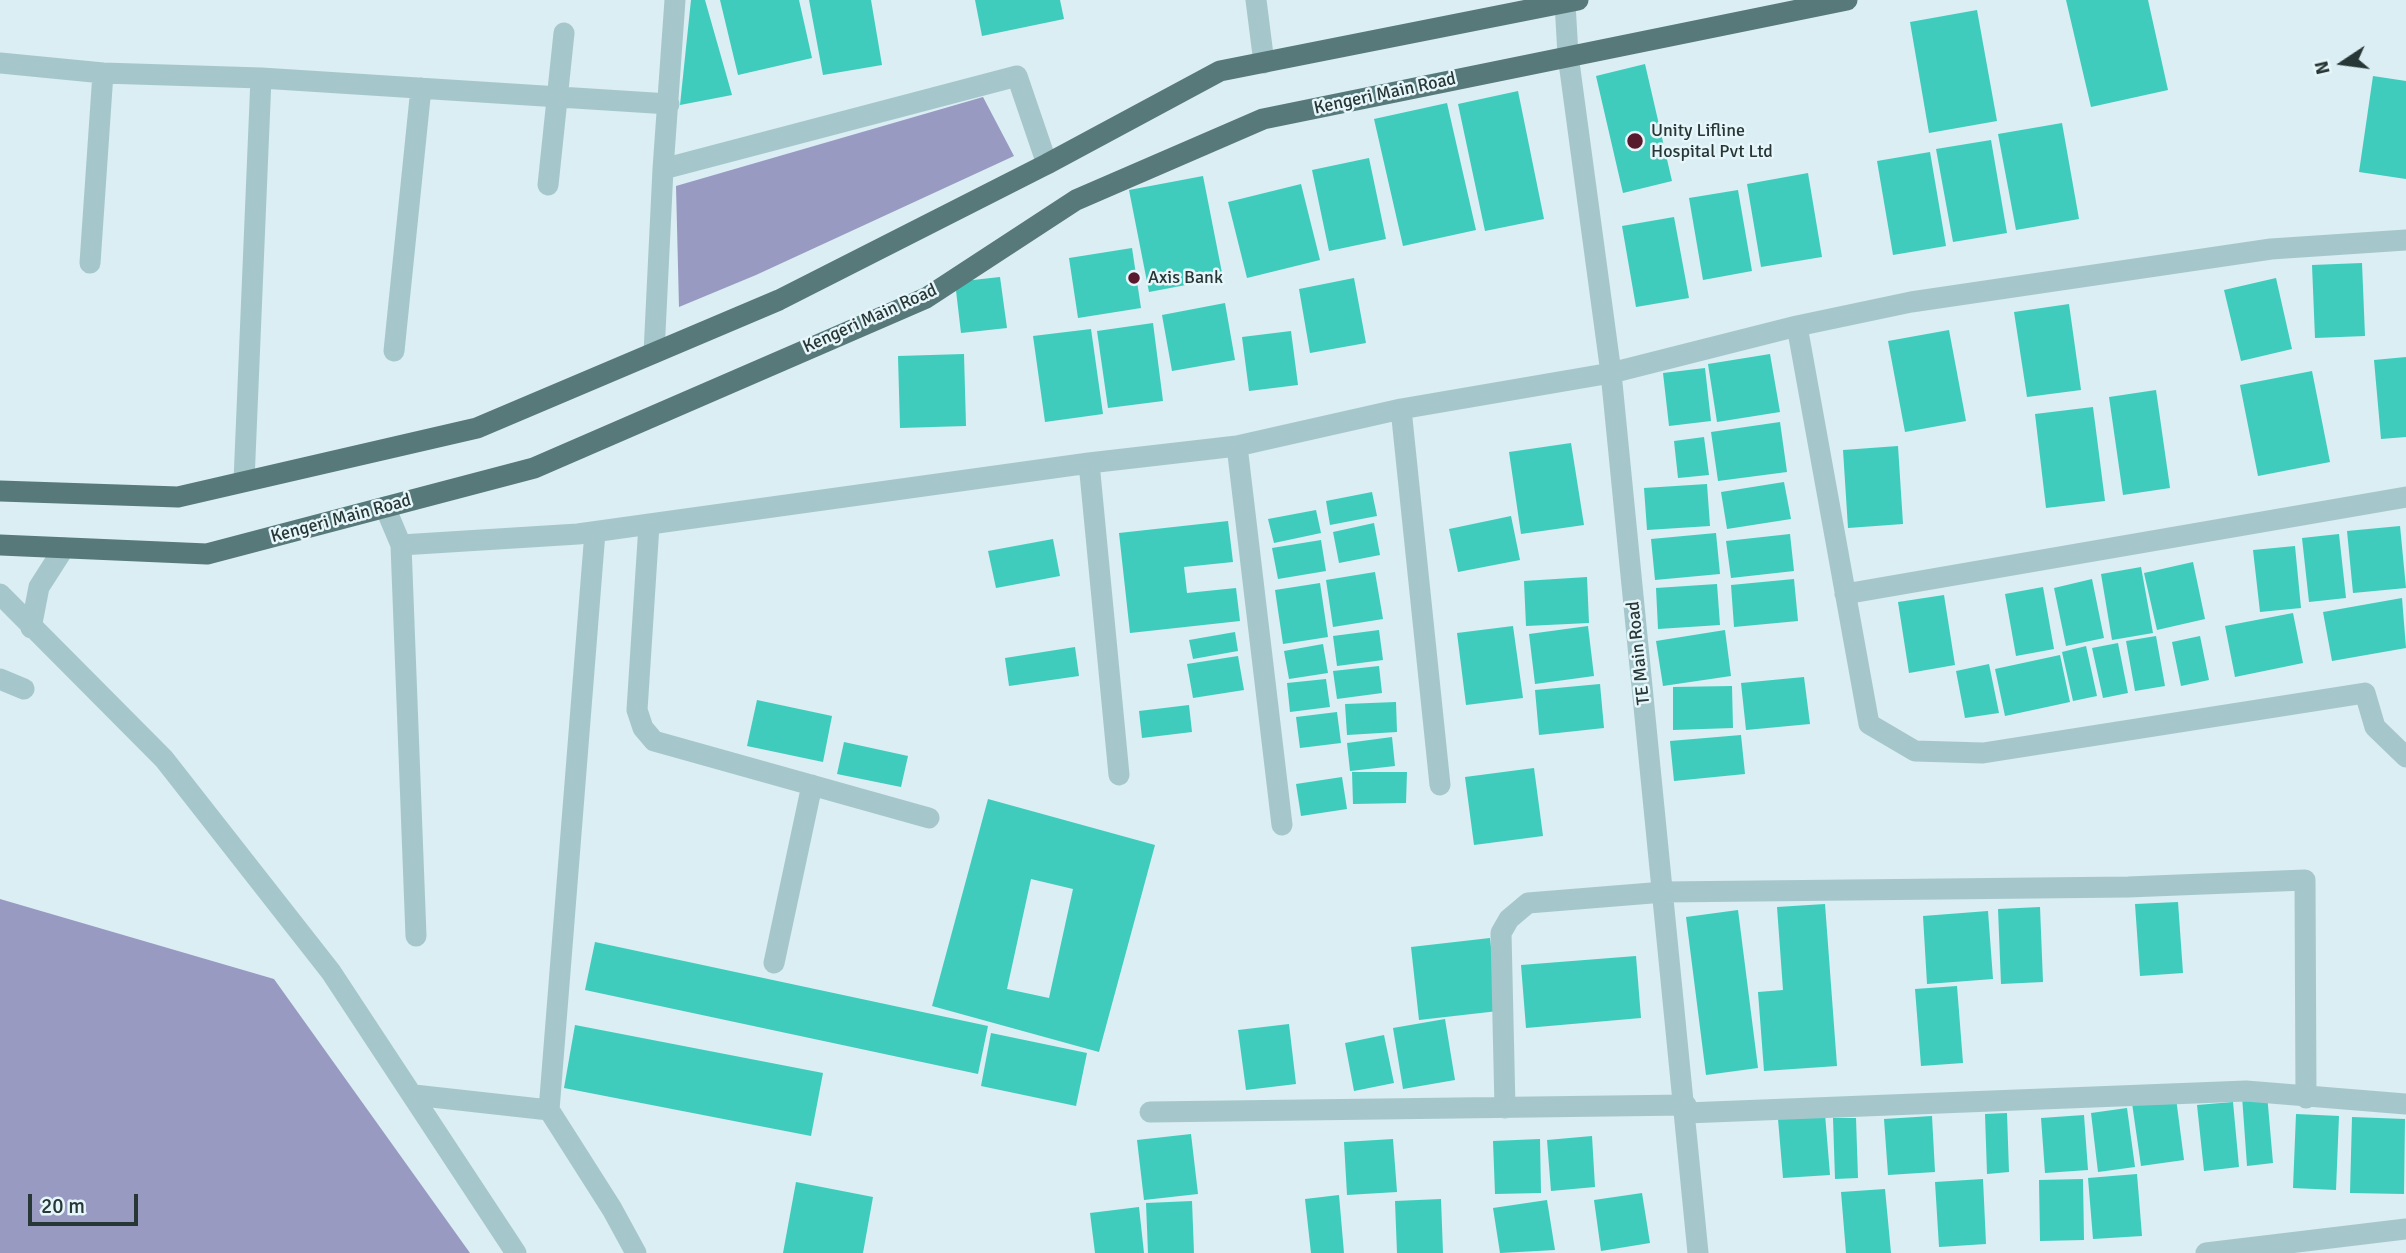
<!DOCTYPE html>
<html>
<head>
<meta charset="utf-8">
<style>
  body { margin:0 }
  #map { position:relative; width:2406px; height:1253px; overflow:hidden; background:#daeef3; font-family:Signika,sans-serif }
  canvas { display:block }
  .north { position:absolute; left:2308px; top:28px; width:70px; height:70px; -webkit-text-stroke:5px #e6f6fa; paint-order:stroke; rotate:257deg; font-size:19px; font-weight:700; line-height:28px; text-align:center; color:#273736 }
  .north::after { content:''; display:block; margin:auto; width:24px; height:32px; background:#273736; clip-path:polygon(50% 0,100% 100%,50% 72%,0 100%) }
  .scale { position:absolute; left:28px; top:1194px; width:110px; height:32px; box-sizing:border-box; border:4px solid #273736; border-top:0; padding-left:9px; font-size:21px; line-height:24px; white-space:nowrap; color:#273736; -webkit-text-stroke:5px #e6f6fa; paint-order:stroke }
</style>
</head>
<body>
<div id="map">
<canvas width="2406" height="1253"></canvas>
<div class="north">N</div>
<div class="scale">20 m</div>
</div>
<script>
const context = document.querySelector('canvas').getContext('2d');
context.lineJoin = 'round';
function fillPath(path, color) {
  context.fillStyle = color;
  context.fill(path, 'evenodd');
}
function poly(rows) {
  const path = new Path2D();
  for (const r of rows) {
    path.moveTo(r[0], r[1]);
    for (let i = 2; i < r.length; i += 2) path.lineTo(r[i], r[i + 1]);
  }
  return path;
}
function stroke(path, color, width, dash) {
  context.strokeStyle = color;
  context.lineWidth = width;
  context.lineCap = dash ? 'butt' : 'round';
  context.setLineDash(dash || []);
  context.stroke(path);
}
function label(font, color, halo, rows, align = 'center') {
  context.font = font + ' Signika,sans-serif';
  context.lineWidth = 5;
  context.setLineDash([]);
  context.textBaseline = 'middle';
  context.strokeStyle = halo;
  context.fillStyle = color;
  for (const [text, x, y, turn = 0] of rows) {
    context.save();
    context.translate(x, y);
    context.rotate((+turn || 0) * Math.PI / 180);
    context.textAlign = isNaN(turn) ? turn : align;
    if (halo) context.strokeText(text, 0, 0);
    context.fillText(text, 0, 0);
    context.restore();
  }
}
const green = poly([
  [983,97,1014,156,756,275,679,307,676,186],
  [0,899,274,979,470,1253,0,1253]
]);
const building = poly([
  [691,0,705,0,732,95,680,105],
  [720,0,799,0,812,58,738,75],
  [809,0,871,0,882,65,823,75],
  [975,0,1060,0,1064,19,982,36],
  [2066,0,2148,0,2168,90,2091,107],
  [1977,10,1997,121,1929,133,1910,22],
  [1645,64,1672,181,1623,193,1596,76],
  [2373,76,2406,81,2406,179,2359,172],
  [1518,91,1544,219,1485,231,1458,104],
  [1447,103,1476,230,1403,246,1374,119],
  [2062,123,2079,219,2016,230,1998,134],
  [1991,140,2007,233,1953,242,1936,149],
  [1930,152,1946,246,1893,255,1877,161],
  [1369,158,1386,239,1329,251,1312,170],
  [1808,173,1822,257,1761,267,1747,184],
  [1203,176,1223,278,1149,292,1129,190],
  [1301,184,1320,260,1247,278,1228,202],
  [1738,190,1752,271,1703,280,1689,198],
  [1674,217,1689,298,1636,307,1622,226],
  [1132,248,1141,308,1078,318,1069,258],
  [2362,263,2365,336,2315,338,2312,265],
  [1000,277,1007,328,961,333,955,282],
  [1354,278,1366,343,1310,353,1299,289],
  [2276,278,2292,349,2241,361,2224,290],
  [1225,303,1235,360,1172,371,1162,315],
  [2069,304,2081,390,2027,397,2014,312],
  [1153,323,1163,401,1108,408,1097,331],
  [1091,329,1103,414,1045,422,1033,336],
  [1949,330,1966,421,1905,432,1888,341],
  [1291,331,1298,385,1249,391,1242,337],
  [964,354,966,426,900,428,898,356],
  [1770,354,1780,412,1717,422,1708,364],
  [2406,357,2406,437,2381,439,2374,360],
  [1705,368,1711,421,1669,426,1663,373],
  [2312,371,2330,462,2258,476,2240,385],
  [2156,390,2170,488,2123,495,2109,397],
  [2093,407,2105,501,2046,508,2035,414],
  [1780,422,1787,472,1718,481,1711,432],
  [1704,437,1709,475,1678,478,1674,441],
  [1571,443,1584,525,1521,534,1509,452],
  [1898,446,1903,524,1848,528,1843,450],
  [1784,482,1791,519,1727,529,1721,492],
  [1707,484,1710,526,1647,530,1644,488],
  [1372,492,1377,516,1330,525,1326,501],
  [1316,510,1321,533,1274,543,1268,519],
  [1511,516,1520,560,1458,572,1449,529],
  [1228,521,1233,562,1184,567,1187,593,1236,588,1240,621,1130,633,1119,533],
  [1374,523,1380,555,1339,563,1333,532],
  [2400,526,2406,588,2353,593,2347,531],
  [1716,533,1720,574,1655,580,1651,539],
  [1790,534,1794,571,1731,578,1726,541],
  [2339,534,2346,598,2309,602,2302,538],
  [1053,539,1060,576,996,588,988,551],
  [1321,540,1326,571,1278,579,1272,548],
  [2295,546,2301,608,2260,612,2253,550],
  [2193,562,2205,619,2157,630,2144,573],
  [2141,567,2153,633,2112,640,2101,574],
  [1375,572,1383,619,1333,627,1326,580],
  [1587,577,1589,623,1526,626,1524,581],
  [1794,579,1798,621,1734,627,1731,585],
  [2092,579,2104,638,2066,646,2054,588],
  [1320,583,1328,637,1283,644,1275,590],
  [1717,584,1720,625,1658,629,1656,588],
  [2043,587,2054,649,2016,656,2005,594],
  [1944,595,1955,665,1909,673,1898,602],
  [2402,598,2406,648,2332,661,2323,612],
  [2293,613,2303,663,2235,677,2225,626],
  [1513,626,1523,698,1466,705,1457,633],
  [1588,626,1594,676,1535,684,1529,634],
  [1379,630,1383,660,1337,666,1333,636],
  [1725,630,1731,676,1663,686,1656,641],
  [1235,632,1238,651,1193,659,1189,640],
  [2156,636,2165,686,2135,691,2126,641],
  [2200,636,2209,680,2181,686,2172,642],
  [2118,643,2128,693,2103,698,2092,648],
  [1323,644,1328,673,1289,679,1284,651],
  [2086,646,2097,696,2073,701,2062,652],
  [1075,647,1079,676,1009,686,1005,658],
  [2060,655,2070,702,2005,716,1995,669],
  [1238,656,1244,690,1193,698,1187,664],
  [1989,664,1999,713,1965,718,1956,671],
  [1379,666,1382,693,1337,699,1333,671],
  [1804,677,1810,724,1746,730,1741,683],
  [1326,679,1330,707,1290,712,1287,683],
  [1600,684,1604,728,1539,735,1535,690],
  [1732,686,1733,728,1673,730,1673,687],
  [757,700,832,716,823,762,747,746],
  [1396,702,1397,732,1347,735,1345,704],
  [1189,705,1192,732,1142,738,1139,711],
  [1337,712,1341,743,1300,748,1296,717],
  [1741,735,1745,774,1674,781,1670,741],
  [1392,737,1395,766,1350,771,1347,743],
  [844,742,908,756,901,787,837,774],
  [1534,768,1543,836,1474,845,1465,777],
  [1352,772,1407,772,1406,803,1353,804],
  [1342,777,1347,809,1301,816,1296,784],
  [988,799,1155,845,1099,1052,932,1006],
  [1031,879,1073,889,1049,998,1007,989],
  [2178,902,2183,973,2140,976,2135,904],
  [1825,904,1837,1066,1764,1071,1758,992,1783,990,1777,907],
  [2040,907,2043,982,2001,984,1998,909],
  [1738,910,1758,1068,1706,1075,1686,917],
  [1988,911,1993,979,1927,984,1923,916],
  [1490,938,1498,1011,1419,1020,1411,947],
  [595,942,988,1026,978,1074,585,990],
  [1636,956,1641,1018,1526,1028,1521,965],
  [1957,986,1963,1063,1921,1066,1915,989],
  [1445,1019,1455,1080,1403,1089,1393,1028],
  [1289,1024,1296,1084,1246,1090,1238,1030],
  [575,1025,823,1073,811,1136,564,1088],
  [991,1033,1087,1053,1076,1106,981,1086],
  [1384,1035,1394,1083,1354,1091,1345,1043],
  [2267,1094,2273,1163,2247,1166,2242,1096],
  [2176,1098,2184,1160,2141,1166,2132,1103],
  [2233,1102,2239,1167,2204,1171,2197,1105],
  [2127,1108,2135,1167,2098,1172,2091,1113],
  [2007,1113,2009,1172,1987,1174,1985,1114],
  [1825,1114,1830,1175,1783,1178,1778,1119],
  [2296,1114,2339,1116,2336,1190,2293,1188],
  [2084,1115,2088,1170,2045,1173,2041,1118],
  [1932,1116,1935,1172,1888,1175,1884,1119],
  [2352,1117,2405,1119,2404,1194,2350,1193],
  [1833,1118,1856,1118,1858,1178,1835,1179],
  [1191,1134,1198,1194,1144,1200,1137,1140],
  [1592,1136,1595,1187,1551,1191,1547,1140],
  [1393,1139,1397,1192,1347,1195,1344,1142],
  [1540,1139,1541,1193,1495,1194,1493,1141],
  [2137,1174,2142,1236,2093,1239,2088,1178],
  [1983,1179,1986,1244,1939,1247,1935,1182],
  [2083,1179,2084,1240,2040,1241,2039,1180],
  [796,1182,873,1197,863,1253,783,1253],
  [1885,1189,1891,1253,1846,1253,1841,1192],
  [1642,1193,1650,1243,1601,1251,1594,1200],
  [1339,1195,1344,1253,1311,1253,1305,1199],
  [1441,1199,1443,1253,1397,1253,1395,1201],
  [1547,1200,1555,1250,1500,1253,1493,1208],
  [1192,1201,1194,1253,1148,1253,1146,1203],
  [1139,1207,1144,1253,1095,1253,1090,1213]
]);
const minor = poly([
  [1256,0,1264,63],
  [1565,3,1568,55,1611,373,1698,1253],
  [0,63,103,73,261,78,669,104],
  [663,169,1017,76,1047,164],
  [548,185,564,33],
  [90,263,103,73],
  [1797,326,1869,724,1915,751,1983,753,2365,693,2375,727,2406,757],
  [394,351,421,88],
  [654,353,663,169,675,0],
  [1401,409,1440,785],
  [1237,446,1282,825],
  [1089,463,1119,775],
  [244,481,261,78],
  [385,507,401,545],
  [649,525,637,710,643,728,654,741,929,818],
  [595,532,549,1110,612,1209,636,1253],
  [0,594,164,759,331,972,516,1253],
  [1845,594,2406,497],
  [31,628,39,587,64,548],
  [0,679,24,689],
  [416,936,401,545,578,534,1089,463,1237,446,1401,409,1611,373,1797,326,1911,302,2271,249,2406,240],
  [774,963,812,785],
  [414,1095,549,1110],
  [1505,1108,1501,933,1509,919,1528,903,1664,892,2128,887,2305,880,2306,1098],
  [1150,1112,1686,1105],
  [1686,1113,2246,1091,2406,1104],
  [2206,1253,2406,1229]
]);
const major = poly([
  [0,491,178,497,477,428,779,300,1047,164,1220,71,1578,0],
  [0,545,207,554,534,468,926,298,1076,200,1263,119,1847,0]
]);
const markers = [
  [1635,141,9,"#5a1a2d"],
  [1134,278,7,"#5a1a2d"]
];
const streetNames = [
  ["Kengeri Main Road",1385,94,-12],
  ["Kengeri Main Road",870,319,-24],
  ["Kengeri Main Road",341,519,-15],
  ["TE Main Road",1639,653,-96]
];
const poiNames = [
  ["Unity Lifline",1651,131],
  ["Hospital Pvt Ltd",1651,152],
  ["Axis Bank",1148,278]
];
fillPath(green, '#999ac2');
fillPath(building, '#3fccbc');
stroke(minor, '#a5c7cb', 21);
stroke(major, '#577979', 21);
for (const [x, y, r, color] of markers) {
  const dot = new Path2D();
  dot.arc(x, y, r, 0, 2 * Math.PI);
  context.fillStyle = color;
  context.fill(dot);
  stroke(dot, '#e6f6fa', 2.5);
}
label('18px', '#273736', '#e6f6fa', streetNames);
label('18px', '#273736', '#e6f6fa', poiNames, 'left');
</script>
</body>
</html>
